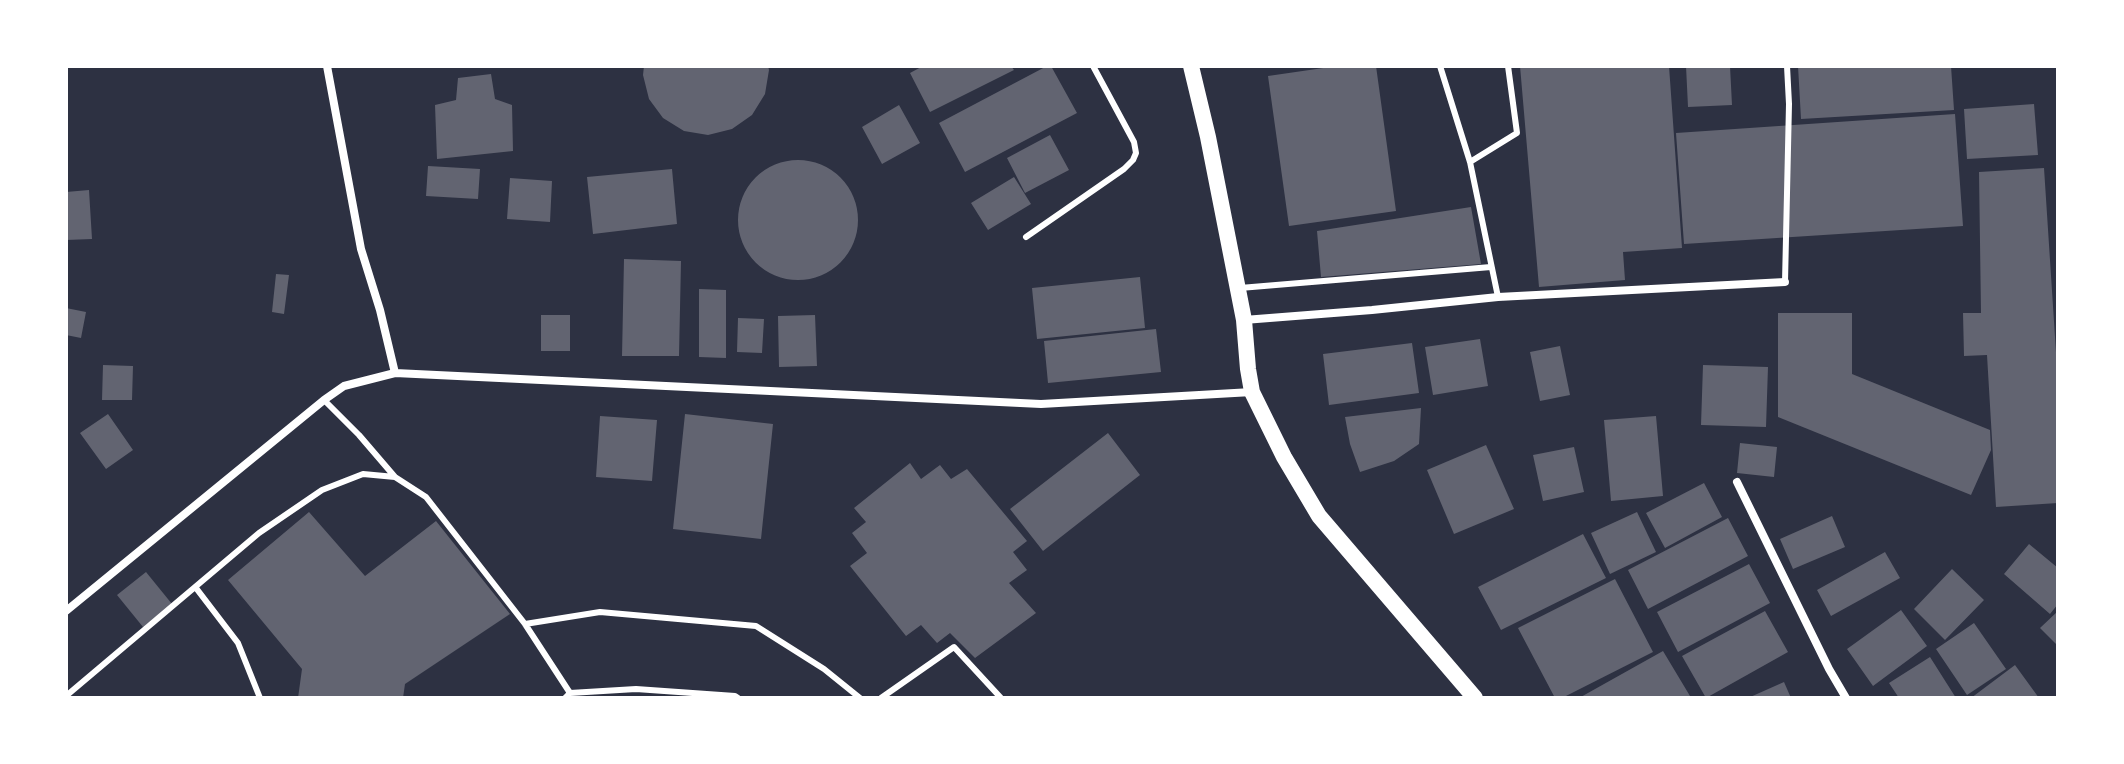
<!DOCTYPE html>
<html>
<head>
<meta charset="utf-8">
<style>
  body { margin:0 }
  #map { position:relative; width:2124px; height:764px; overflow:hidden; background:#2d3142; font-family:Poppins,sans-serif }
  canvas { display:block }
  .frame { position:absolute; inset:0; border:68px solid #fff; pointer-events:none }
</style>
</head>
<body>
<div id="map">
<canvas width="2124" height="764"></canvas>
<div class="frame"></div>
</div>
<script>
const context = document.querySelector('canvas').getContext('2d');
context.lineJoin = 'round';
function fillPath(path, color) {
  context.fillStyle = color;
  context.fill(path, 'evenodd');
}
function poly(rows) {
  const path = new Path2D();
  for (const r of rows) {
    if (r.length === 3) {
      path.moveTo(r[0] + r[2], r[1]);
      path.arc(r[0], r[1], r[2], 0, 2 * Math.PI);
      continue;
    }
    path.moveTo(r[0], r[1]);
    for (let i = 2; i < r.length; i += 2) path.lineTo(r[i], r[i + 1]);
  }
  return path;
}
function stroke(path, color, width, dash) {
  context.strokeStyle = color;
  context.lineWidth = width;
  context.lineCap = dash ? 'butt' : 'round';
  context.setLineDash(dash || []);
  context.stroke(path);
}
const building = poly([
  [644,66,768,66,769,70,765,94,752,115,732,129,708,135,684,131,663,118,649,99,643,75],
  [923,66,1011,66,1014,70,930,112,910,73],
  [1047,66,1051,66,1077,113,965,172,939,123],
  [1337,66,1376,66,1396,211,1289,226,1268,76],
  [1520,66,1669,66,1682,248,1623,252,1625,280,1539,287],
  [1686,66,1730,66,1732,105,1688,107],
  [1798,66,1951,66,1954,110,1801,119],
  [491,74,495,99,512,105,513,151,437,159,435,105,456,100,458,78],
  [2034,104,2038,155,1967,159,1964,109],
  [899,105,920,143,882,164,862,127],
  [1955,114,1963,226,1684,244,1676,133],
  [1050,135,1069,170,1025,193,1007,158],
  [798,220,60],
  [428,166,480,169,478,199,426,196],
  [2044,168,2058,383,2058,503,1996,507,1987,355,1964,356,1963,313,1981,313,1979,172],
  [672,169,677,224,593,234,587,177],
  [1014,177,1031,204,988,230,971,203],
  [510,178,552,181,550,222,507,219],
  [89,190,92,239,66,240,66,192],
  [1471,207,1481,264,1321,277,1317,231],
  [624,259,681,261,679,356,622,356],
  [276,274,289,275,284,314,272,312],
  [1140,277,1145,328,1037,339,1032,288],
  [699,289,726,290,726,358,699,357],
  [66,308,86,312,81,338,66,335],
  [1778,313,1852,313,1852,374,1990,430,1991,450,1971,495,1778,417],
  [541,315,570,315,570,351,541,351],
  [815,315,817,366,779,367,778,316],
  [738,318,764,319,762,353,737,352],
  [1156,329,1161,372,1048,383,1044,341],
  [1480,339,1488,386,1433,395,1425,347],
  [1412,343,1419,393,1329,405,1323,354],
  [1560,346,1570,395,1540,401,1530,352],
  [103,365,133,366,132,400,102,400],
  [1703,365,1768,367,1766,427,1701,425],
  [1421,408,1419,444,1394,461,1360,472,1350,444,1345,417],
  [108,414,133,450,106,469,80,433],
  [685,414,773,424,761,539,673,529],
  [600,416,657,420,652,481,596,477],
  [1656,416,1663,496,1611,501,1604,420],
  [1108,433,1140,475,1043,551,1010,509],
  [1740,443,1777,447,1774,477,1737,473],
  [1486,445,1514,509,1454,534,1427,470],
  [1574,447,1584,492,1543,501,1533,455],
  [910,463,921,479,940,465,951,479,967,469,1027,541,1013,552,1027,570,1009,583,1036,613,975,658,950,633,937,643,921,625,906,636,850,566,867,553,852,533,866,522,854,508],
  [1704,483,1722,517,1665,548,1646,513],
  [309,512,365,576,436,521,510,614,405,684,403,698,298,698,302,669,228,580],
  [1637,512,1656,552,1610,574,1591,533],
  [1832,516,1845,547,1793,569,1780,539],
  [1728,518,1748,556,1648,609,1628,570],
  [1583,534,1606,578,1501,630,1478,587],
  [2029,544,2058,568,2058,604,2050,614,2004,574],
  [1885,552,1900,578,1831,616,1817,590],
  [1749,564,1770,603,1678,652,1657,612],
  [1952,569,1984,600,1945,640,1914,609],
  [146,572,172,604,143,627,117,595],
  [1615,579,1653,652,1562,698,1555,698,1518,628],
  [1901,610,1927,646,1873,686,1847,649],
  [1765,611,1788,652,1706,698,1682,656],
  [2058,611,2058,646,2040,628],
  [1974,623,2006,669,1967,695,1936,649],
  [1663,651,1690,696,1687,698,1579,698],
  [1930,657,1956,698,1899,698,1889,683],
  [2015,665,2039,698,1971,698],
  [1784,682,1791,698,1748,698]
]);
const service = poly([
  [1440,66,1470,162,1498,297],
  [1470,162,1517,133,1508,66],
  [1026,237,1124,169,1133,160,1136,153,1134,142,1093,66],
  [1785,282,1789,104,1787,66],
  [1240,288,1491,267],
  [324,400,359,435,395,477],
  [196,588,238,643,260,698],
  [525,624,600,612,756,626,824,669,860,698],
  [570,693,636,689,735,696,738,698],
  [66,696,259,533,322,490,363,474,395,477,426,497,525,624,570,693,565,698],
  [881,698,954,647,1001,698]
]);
const minor = poly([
  [327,66,361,249,380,310,395,373],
  [1244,320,1372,310,1498,297,1785,282],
  [1737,482,1829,669,1846,698],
  [66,611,324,400,344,386,395,373,1041,404,1252,392]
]);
const secondary = poly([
  [1191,66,1208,137,1244,320,1248,369,1252,392,1284,457,1319,516,1475,698]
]);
fillPath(building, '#626471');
stroke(service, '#fff', 6);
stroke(minor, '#fff', 8);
stroke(secondary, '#fff', 16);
</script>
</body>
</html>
